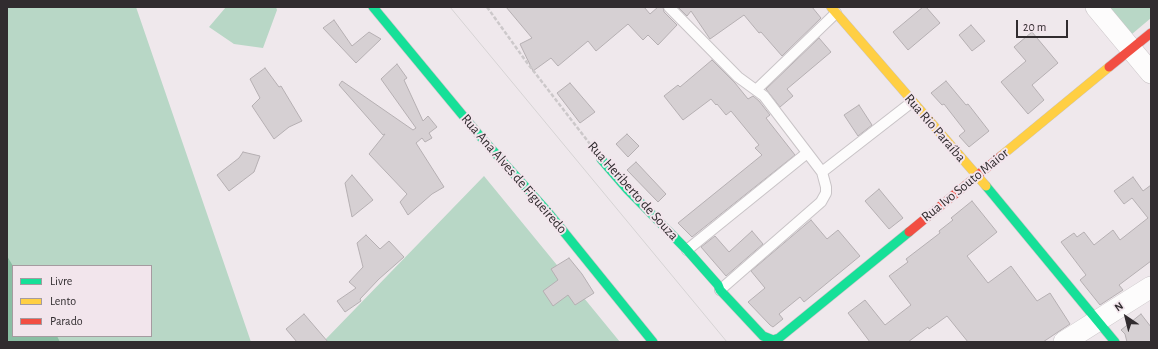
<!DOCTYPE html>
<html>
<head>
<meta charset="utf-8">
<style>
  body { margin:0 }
  #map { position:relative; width:1158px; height:349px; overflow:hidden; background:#efe8ec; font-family:"Alegreya Sans",sans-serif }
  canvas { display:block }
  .frame { position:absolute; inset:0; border:8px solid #312c2f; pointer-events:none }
  .legend { position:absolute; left:12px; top:265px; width:140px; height:72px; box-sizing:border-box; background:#f2e5ec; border:1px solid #a59ba0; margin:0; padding:5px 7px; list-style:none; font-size:12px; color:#312c2f }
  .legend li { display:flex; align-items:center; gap:8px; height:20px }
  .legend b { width:20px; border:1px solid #a59ba0 }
  .north { position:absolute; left:1106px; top:297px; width:40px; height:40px; -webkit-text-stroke:3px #f2e5ec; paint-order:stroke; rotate:325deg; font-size:11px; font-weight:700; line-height:16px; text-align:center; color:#312c2f }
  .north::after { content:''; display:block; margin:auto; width:14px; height:18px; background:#312c2f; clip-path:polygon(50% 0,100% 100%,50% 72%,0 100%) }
  .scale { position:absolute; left:1016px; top:20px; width:52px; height:18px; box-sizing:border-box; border:2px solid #312c2f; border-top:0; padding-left:5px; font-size:12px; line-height:14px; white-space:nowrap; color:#312c2f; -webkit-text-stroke:3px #f2e5ec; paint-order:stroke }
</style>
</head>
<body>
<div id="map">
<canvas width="1158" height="349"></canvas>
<div class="frame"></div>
<ul class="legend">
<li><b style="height:5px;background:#16e098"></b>Livre</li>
<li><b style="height:5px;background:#ffcf43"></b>Lento</li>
<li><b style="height:5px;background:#f24e42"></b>Parado</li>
</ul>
<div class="north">N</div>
<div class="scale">20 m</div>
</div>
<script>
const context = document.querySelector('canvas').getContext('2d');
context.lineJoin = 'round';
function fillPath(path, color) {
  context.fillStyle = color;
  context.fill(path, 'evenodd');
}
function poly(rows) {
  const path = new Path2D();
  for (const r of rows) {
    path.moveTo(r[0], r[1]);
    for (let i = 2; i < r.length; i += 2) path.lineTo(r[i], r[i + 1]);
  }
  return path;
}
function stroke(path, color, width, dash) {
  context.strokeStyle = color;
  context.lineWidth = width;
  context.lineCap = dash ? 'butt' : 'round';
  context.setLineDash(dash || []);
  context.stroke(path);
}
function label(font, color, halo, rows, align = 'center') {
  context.font = font + ' "Alegreya Sans",sans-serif';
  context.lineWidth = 4;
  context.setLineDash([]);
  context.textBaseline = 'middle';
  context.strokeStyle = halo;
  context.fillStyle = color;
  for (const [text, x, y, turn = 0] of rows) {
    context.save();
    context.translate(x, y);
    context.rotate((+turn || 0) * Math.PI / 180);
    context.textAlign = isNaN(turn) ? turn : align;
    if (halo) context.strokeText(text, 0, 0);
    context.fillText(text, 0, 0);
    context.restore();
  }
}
const green = poly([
  [7,7,136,7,251,342,7,342],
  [13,266,151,266,151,336,13,336],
  [226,7,276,7,277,10,263,48,234,44,209,27],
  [1109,7,1151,7,1151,18,1132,34],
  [484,176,620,342,323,342]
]);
const water = poly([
  [7,256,13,266,13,336,57,336,60,342,7,342]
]);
const building = poly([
  [506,7,644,7,650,14,658,7,663,7,664,12,677,25,658,45,648,35,643,40,628,24,596,51,588,41,558,66,551,58,533,71,520,44,532,38,506,7],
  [678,7,812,7,821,18,782,56,761,32,759,33,744,15,710,39,691,11,687,16,678,7],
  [923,7,926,7,940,23,908,50,893,32,923,7],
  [334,20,352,46,369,32,381,39,356,63,323,28,334,20],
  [971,25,985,41,972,51,959,35,971,25],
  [1032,32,1058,63,1032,85,1044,100,1028,114,1001,82,1026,61,1014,47,1032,32],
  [819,38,831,52,787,89,793,96,780,107,766,89,819,38],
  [712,60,735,83,748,99,753,96,759,101,770,115,766,118,795,155,692,237,678,223,762,155,755,148,759,145,731,111,726,115,717,104,716,105,711,99,683,120,664,96,678,85,680,87,712,60],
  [397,64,407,78,404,80,423,121,428,116,437,127,429,133,432,138,425,142,422,138,416,143,444,187,432,194,408,215,400,202,407,194,369,154,385,134,383,135,339,85,342,81,413,130,416,128,381,79,397,64],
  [265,68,279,87,281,86,302,121,289,127,274,139,252,106,260,98,250,79,265,68],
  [946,81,966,105,968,104,989,131,969,147,959,136,965,131,944,104,942,105,931,93,946,81],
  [570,83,595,112,580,123,557,93,570,83],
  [859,105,872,125,858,136,844,115,859,105],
  [627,134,639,146,628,157,616,144,627,134],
  [243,152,260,156,254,172,229,191,217,175,239,158,243,152],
  [636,162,666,194,658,202,627,170,636,162],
  [352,175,373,200,352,217,345,183,352,175],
  [1133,177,1143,191,1151,185,1151,261,1119,285,1123,290,1100,305,1080,280,1086,275,1061,242,1074,233,1077,237,1084,232,1094,245,1113,230,1120,240,1148,218,1132,198,1124,204,1114,191,1133,177],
  [879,189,903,218,889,229,865,201,879,189],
  [972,201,997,232,967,256,988,283,1011,266,1037,301,1050,293,1070,324,1043,342,968,342,947,316,929,329,928,327,908,342,870,342,848,313,865,300,885,325,911,305,889,276,908,262,906,259,940,233,939,231,953,220,951,218,972,201],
  [811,220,827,239,838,230,860,256,804,302,800,297,779,314,783,319,773,327,770,325,748,302,765,288,751,271,811,220],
  [752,231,763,244,726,276,701,247,715,236,729,252,752,231],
  [366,235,380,249,389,241,404,257,379,279,360,299,361,301,345,312,337,301,356,288,349,282,363,267,357,243,366,235],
  [569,258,582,274,594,293,575,305,568,295,553,306,543,291,558,280,551,269,569,258],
  [304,314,328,342,297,342,286,329,304,314],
  [1141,314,1151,327,1151,342,1127,342,1125,334,1121,330,1141,314]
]);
const path = poly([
  [487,7,525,60,590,144]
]);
const lane = poly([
  [669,7,738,77,764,96,822,172,826,187,826,193,821,202,720,290],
  [757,89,836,13],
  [822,172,912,102],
  [687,250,807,153]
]);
const street = poly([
  [1096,7,1151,73],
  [1064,342,1151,287]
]);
const fast = poly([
  [373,7,479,135,547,211,653,342],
  [601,159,627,189,687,250,718,285,720,290,763,336,773,340,779,338,909,232],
  [986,186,1115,342]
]);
const slow = poly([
  [831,7,986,186],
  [1001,156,1109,67]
]);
const jam = poly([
  [1109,67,1151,33],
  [909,232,1001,156]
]);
const tram = poly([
  [450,7,727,342]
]);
const streetNames = [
  ["Rua Rio Paraíba",935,128,49],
  ["Rua Ana Alves de Figueiredo",514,174,49],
  ["Rua Ivo Souto Maior",965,185,-39],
  ["Rua Heriberto de Souza",633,191,48]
];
fillPath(green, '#b8d7c6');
fillPath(water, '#8abea3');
fillPath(building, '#d6d0d3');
stroke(building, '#b5afb2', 1);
stroke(lane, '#c9c4c7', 12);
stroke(street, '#c9c4c7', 22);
stroke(fast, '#c9c4c7', 10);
stroke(slow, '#c9c4c7', 10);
stroke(jam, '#c9c4c7', 10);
stroke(path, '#ccc8ca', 2.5, [4, 2]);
stroke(lane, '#fdfcfc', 10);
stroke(street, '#fdfcfc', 21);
stroke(fast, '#16e098', 9);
stroke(slow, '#ffcf43', 9);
stroke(jam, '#f24e42', 9);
stroke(tram, '#d6d3d4', 1);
label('14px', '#312c2f', '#f2e5ec', streetNames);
</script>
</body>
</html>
